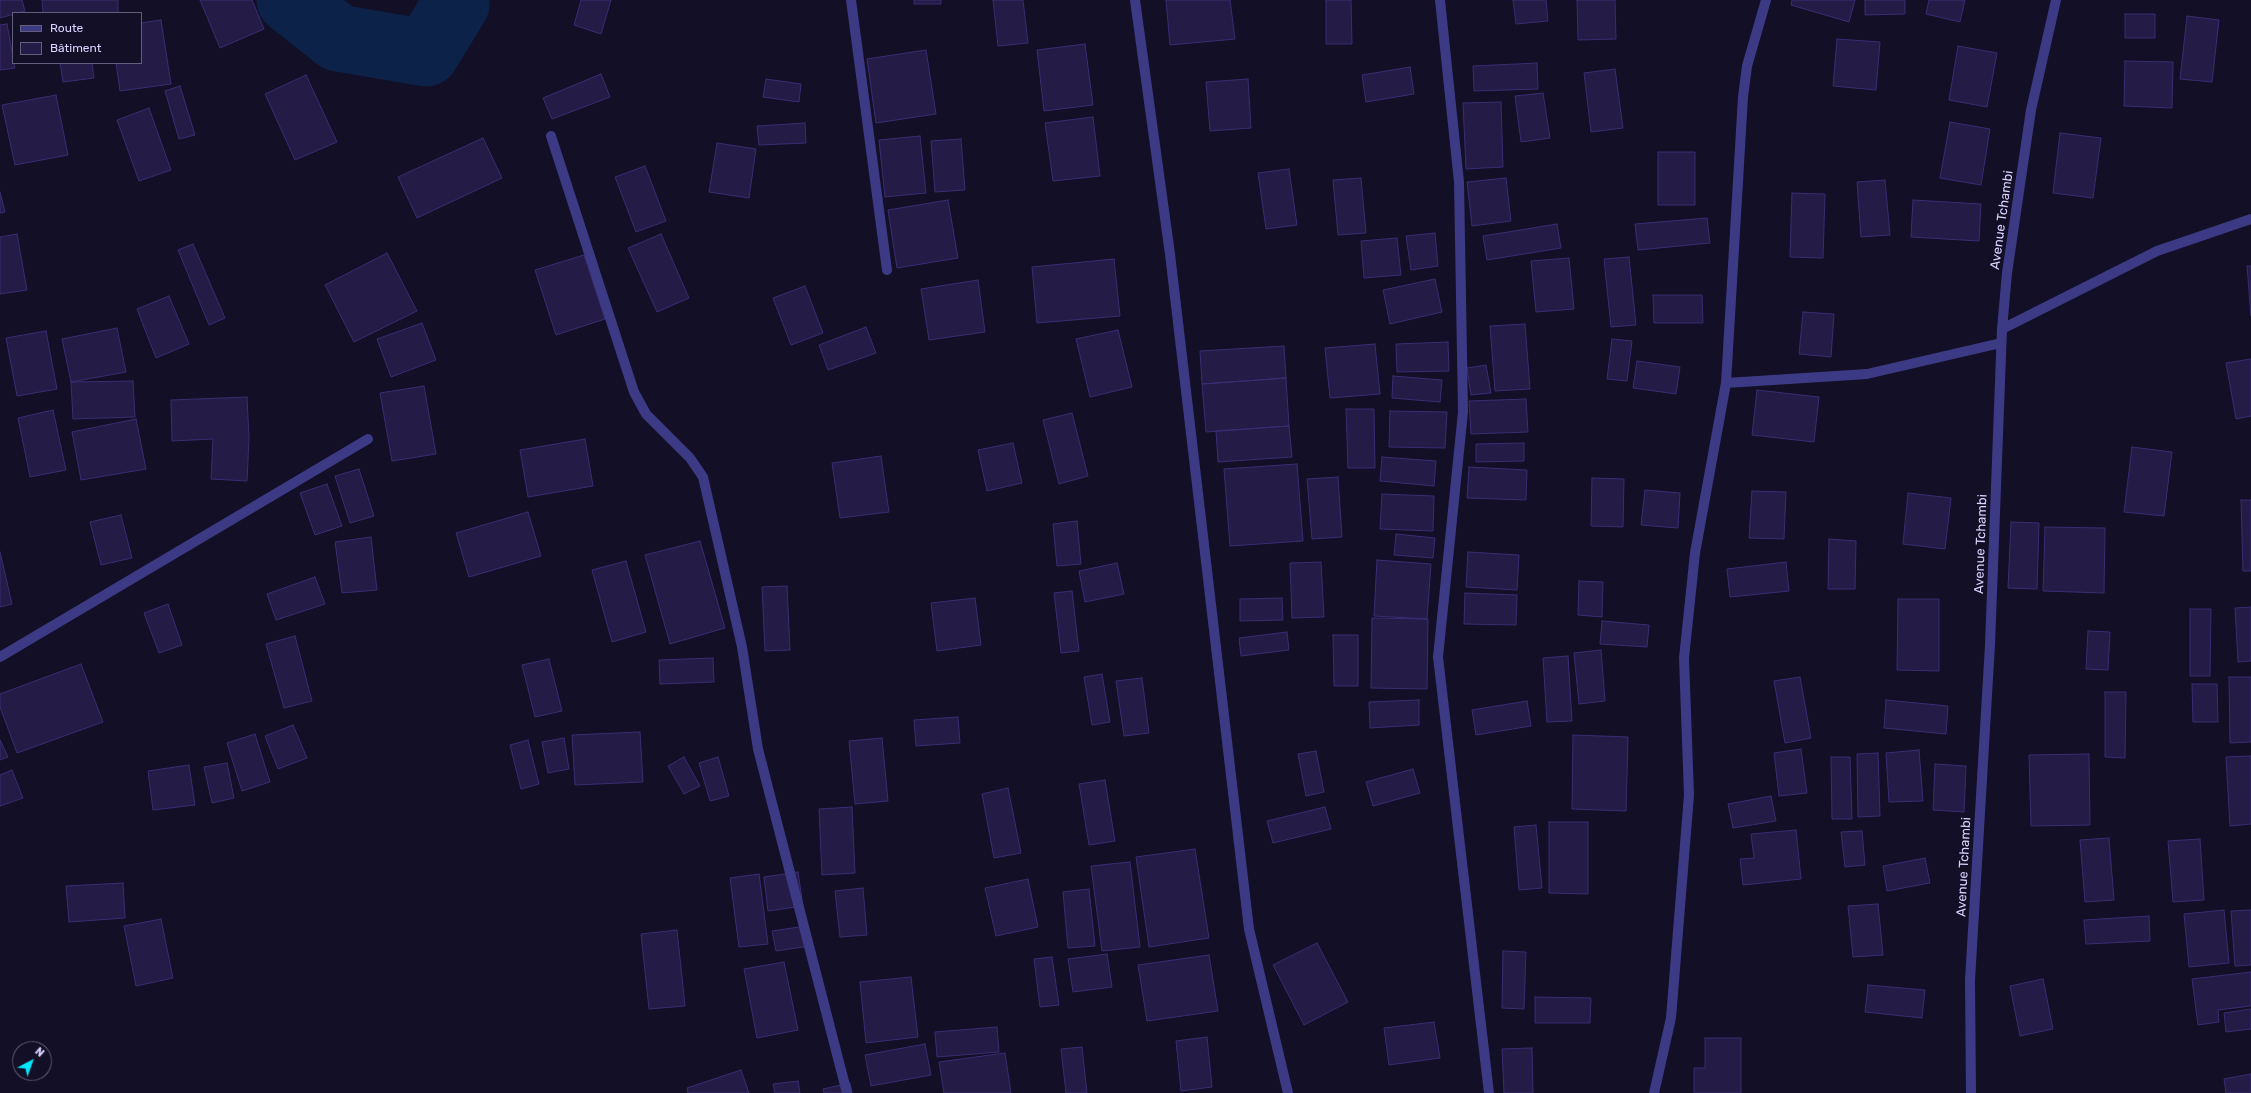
<!DOCTYPE html>
<html>
<head>
<meta charset="utf-8">
<style>
  body { margin:0 }
  #map { position:relative; width:2251px; height:1093px; overflow:hidden; background:#130f26; font-family:Rubik,sans-serif }
  canvas { display:block }
  .legend { position:absolute; left:12px; top:12px; width:130px; height:52px; box-sizing:border-box; background:#130f26; border:1px solid #625e7d; margin:0; padding:5px 7px; list-style:none; font-size:12px; color:#d9d4ff }
  .legend li { display:flex; align-items:center; gap:8px; height:20px }
  .legend b { width:20px; border:1px solid #625e7d }
  .north { position:absolute; left:12px; top:1041px; width:40px; height:40px; box-sizing:border-box; background:#130f26; border:1px solid #625e7d; border-radius:50%; rotate:41deg; font-size:11px; font-weight:700; line-height:16px; text-align:center; color:#d9d4ff }
  .north::after { content:''; display:block; margin:auto; width:14px; height:18px; background:#00e5ff; clip-path:polygon(50% 0,100% 100%,50% 72%,0 100%) }
</style>
</head>
<body>
<div id="map">
<canvas width="2251" height="1093"></canvas>
<ul class="legend">
<li><b style="height:5px;background:#3d3a85"></b>Route</li>
<li><b style="height:11px;background:#241b47"></b>Bâtiment</li>
</ul>
<div class="north">N</div>
</div>
<script>
const context = document.querySelector('canvas').getContext('2d');
context.lineJoin = 'round';
function poly(rows) {
  const path = new Path2D();
  for (const r of rows) {
    path.moveTo(r[0], r[1]);
    for (let i = 2; i < r.length; i += 2) path.lineTo(r[i], r[i + 1]);
  }
  return path;
}
function stroke(path, color, width, dash) {
  context.strokeStyle = color;
  context.lineWidth = width;
  context.lineCap = dash ? 'butt' : 'round';
  context.setLineDash(dash || []);
  context.stroke(path);
}
function fillPath(path, color) {
  context.fillStyle = color;
  context.fill(path, 'evenodd');
}
function label(font, color, halo, rows, align = 'center') {
  context.font = font + ' Rubik,sans-serif';
  context.lineWidth = 3;
  context.setLineDash([]);
  context.textBaseline = 'middle';
  context.strokeStyle = halo;
  context.fillStyle = color;
  for (const [text, x, y, turn = 0] of rows) {
    context.save();
    context.translate(x, y);
    context.rotate((+turn || 0) * Math.PI / 180);
    context.textAlign = isNaN(turn) ? turn : align;
    if (halo) context.strokeText(text, 0, 0);
    context.fillText(text, 0, 0);
    context.restore();
  }
}
const river = poly([
  [290,0,338,38,426,53,456,4,454,0]
]);
const building = poly([
  [0,0,22,0,25,11,0,18,0,0],
  [42,0,118,0,118,13,43,13,42,0],
  [200,0,252,0,264,29,220,48,200,0],
  [581,0,611,0,601,34,574,25,581,0],
  [914,0,941,0,941,4,914,4,914,0],
  [993,0,1023,0,1028,43,998,46,993,0],
  [1166,0,1230,0,1235,39,1170,45,1166,0],
  [1326,0,1351,0,1352,44,1326,44,1326,0],
  [1513,0,1546,0,1548,21,1516,24,1513,0],
  [1577,0,1615,0,1616,39,1578,40,1577,0],
  [1792,0,1855,0,1849,22,1791,5,1792,0],
  [1865,0,1905,0,1905,14,1865,15,1865,0],
  [1929,0,1965,0,1960,22,1926,14,1929,0],
  [2125,14,2155,14,2155,38,2125,38,2125,14],
  [2187,16,2219,20,2212,82,2180,79,2187,16],
  [161,20,171,84,120,91,116,63,141,63,141,23,161,20],
  [7,24,15,68,0,70,0,25,7,24],
  [1837,39,1880,42,1876,90,1833,86,1837,39],
  [1085,44,1093,105,1044,111,1037,50,1085,44],
  [1958,46,1997,53,1987,107,1949,100,1958,46],
  [926,50,936,114,876,123,867,59,926,50],
  [2125,61,2173,62,2172,108,2124,106,2125,61],
  [60,63,92,63,94,78,63,82,60,63],
  [1537,63,1538,89,1474,91,1473,66,1537,63],
  [1410,67,1414,94,1366,102,1362,75,1410,67],
  [1615,69,1623,128,1591,132,1584,73,1615,69],
  [601,74,610,97,552,119,543,98,601,74],
  [306,75,337,142,295,160,265,94,306,75],
  [766,79,801,84,799,102,763,97,766,79],
  [1248,79,1251,128,1210,131,1206,82,1248,79],
  [180,86,195,135,179,139,165,91,180,86],
  [1543,93,1550,138,1521,142,1515,96,1543,93],
  [56,95,68,155,15,165,2,105,56,95],
  [1501,102,1503,167,1466,169,1463,103,1501,102],
  [149,108,171,170,139,181,117,120,149,108],
  [1093,117,1100,176,1053,181,1045,123,1093,117],
  [1950,122,1990,129,1981,185,1940,178,1950,122],
  [805,123,806,143,759,145,757,126,805,123],
  [2060,133,2101,138,2093,198,2053,193,2060,133],
  [920,136,926,193,885,197,879,140,920,136],
  [483,138,502,178,417,218,398,177,483,138],
  [961,139,965,190,935,192,931,141,961,139],
  [717,143,756,149,749,198,709,192,717,143],
  [1658,152,1695,152,1695,205,1658,205,1658,152],
  [645,166,666,221,636,232,615,177,645,166],
  [1289,169,1297,225,1266,229,1258,173,1289,169],
  [1361,178,1366,233,1338,235,1333,180,1361,178],
  [1506,178,1511,221,1472,226,1467,182,1506,178],
  [1885,180,1890,235,1861,237,1857,182,1885,180],
  [0,192,5,212,0,213,0,192],
  [1792,193,1825,194,1823,258,1790,257,1792,193],
  [948,200,958,258,897,268,888,210,948,200],
  [1913,200,1981,204,1979,241,1911,237,1913,200],
  [1707,218,1710,243,1638,250,1635,224,1707,218],
  [1557,224,1561,248,1487,260,1483,236,1557,224],
  [1435,233,1438,266,1411,270,1406,236,1435,233],
  [17,234,27,290,0,294,0,237,17,234],
  [661,234,689,298,657,312,628,248,661,234],
  [1397,238,1401,275,1364,278,1361,241,1397,238],
  [193,244,225,318,209,325,178,250,193,244],
  [387,253,417,311,354,342,325,285,387,253],
  [584,255,605,319,556,335,535,270,584,255],
  [1629,257,1636,325,1611,327,1604,259,1629,257],
  [1569,258,1574,309,1536,312,1531,261,1569,258],
  [1114,259,1120,316,1037,323,1032,267,1114,259],
  [2247,266,2251,266,2251,316,2247,266],
  [1435,279,1442,312,1390,324,1383,290,1435,279],
  [978,280,985,332,929,340,921,289,978,280],
  [805,286,823,333,791,345,773,298,805,286],
  [1653,295,1702,295,1703,323,1654,323,1653,295],
  [169,296,189,344,156,358,137,309,169,296],
  [1803,312,1834,314,1831,357,1799,354,1803,312],
  [422,323,436,360,391,377,377,339,422,323],
  [1525,324,1530,389,1495,391,1490,326,1525,324],
  [866,327,876,353,828,370,819,345,866,327],
  [117,328,126,372,71,382,62,339,117,328],
  [1118,330,1132,387,1090,397,1076,339,1118,330],
  [46,331,57,389,17,396,6,338,46,331],
  [1612,339,1632,341,1627,381,1607,379,1612,339],
  [1448,342,1449,371,1397,372,1396,344,1448,342],
  [1375,344,1380,394,1330,398,1325,348,1375,344],
  [1284,346,1286,378,1202,384,1200,351,1284,346],
  [2251,359,2251,416,2236,419,2226,363,2251,359],
  [1637,361,1680,367,1676,394,1633,388,1637,361],
  [1486,365,1491,393,1471,395,1467,368,1486,365],
  [1393,376,1442,380,1440,402,1392,398,1393,376],
  [1286,378,1289,426,1206,432,1202,384,1286,378],
  [133,381,135,417,73,419,71,382,133,381],
  [424,386,436,454,392,461,380,393,424,386],
  [1757,390,1819,397,1814,442,1752,435,1757,390],
  [247,397,249,438,247,481,211,479,213,439,172,441,171,400,247,397],
  [1526,399,1528,432,1471,434,1469,401,1526,399],
  [1346,409,1374,409,1375,468,1348,468,1346,409],
  [53,410,66,470,30,477,18,418,53,410],
  [1390,411,1447,412,1445,448,1389,447,1390,411],
  [1072,413,1088,476,1059,484,1043,420,1072,413],
  [136,419,146,469,81,480,72,432,136,419],
  [1289,426,1292,457,1218,462,1216,431,1289,426],
  [585,439,593,486,528,497,520,450,585,439],
  [1013,443,1022,483,987,491,978,450,1013,443],
  [1524,443,1524,461,1476,462,1476,444,1524,443],
  [2132,447,2172,452,2164,516,2124,512,2132,447],
  [881,456,889,512,840,518,832,463,881,456],
  [1382,457,1436,461,1434,486,1380,481,1382,457],
  [1297,464,1303,541,1230,546,1224,469,1297,464],
  [1469,467,1527,470,1526,500,1467,498,1469,467],
  [359,469,374,516,350,523,335,476,359,469],
  [1338,477,1342,537,1312,539,1307,479,1338,477],
  [1592,478,1624,479,1623,527,1591,526,1592,478],
  [327,484,342,526,315,535,300,493,327,484],
  [1645,490,1680,493,1678,528,1641,525,1645,490],
  [1752,491,1786,492,1784,539,1749,538,1752,491],
  [1908,493,1951,498,1945,549,1903,544,1908,493],
  [1382,494,1434,496,1433,531,1380,529,1382,494],
  [2241,500,2251,500,2251,571,2243,571,2241,500],
  [528,512,541,556,469,577,456,533,528,512],
  [121,515,132,558,101,565,90,522,121,515],
  [1077,521,1081,564,1057,566,1053,524,1077,521],
  [2011,522,2039,523,2037,589,2008,588,2011,522],
  [2045,527,2105,528,2104,593,2043,591,2045,527],
  [1396,534,1435,538,1433,558,1394,555,1396,534],
  [371,537,377,590,342,593,335,542,371,537],
  [1829,539,1856,541,1855,589,1828,589,1829,539],
  [700,541,725,628,670,644,645,555,700,541],
  [0,552,12,604,0,607,0,552],
  [1468,552,1519,555,1517,590,1466,587,1468,552],
  [1377,560,1431,564,1427,619,1374,616,1377,560],
  [626,561,646,632,612,642,592,570,626,561],
  [1321,562,1324,617,1292,618,1290,563,1321,562],
  [1786,562,1789,591,1730,597,1727,569,1786,562],
  [1117,563,1124,594,1085,602,1079,571,1117,563],
  [315,577,325,604,276,620,267,594,315,577],
  [1579,581,1603,582,1602,617,1578,615,1579,581],
  [787,586,790,650,765,651,762,587,787,586],
  [1072,591,1079,651,1061,653,1054,593,1072,591],
  [1465,593,1517,595,1516,625,1464,624,1465,593],
  [975,598,981,645,937,651,931,603,975,598],
  [1282,598,1283,620,1240,621,1240,599,1282,598],
  [1898,599,1939,599,1939,671,1897,670,1898,599],
  [168,604,182,645,159,653,144,613,168,604],
  [2251,607,2251,661,2238,662,2235,608,2251,607],
  [2190,609,2211,609,2210,676,2190,676,2190,609],
  [1372,618,1428,619,1427,689,1371,688,1372,618],
  [1602,621,1649,625,1647,647,1600,644,1602,621],
  [2088,631,2110,632,2108,670,2086,669,2088,631],
  [1287,632,1289,650,1241,656,1239,638,1287,632],
  [1333,635,1358,635,1358,686,1334,686,1333,635],
  [295,636,312,701,284,708,266,644,295,636],
  [1601,650,1605,701,1579,704,1574,653,1601,650],
  [1568,656,1572,721,1547,722,1543,658,1568,656],
  [713,658,714,682,660,684,659,660,713,658],
  [549,659,562,711,535,717,522,665,549,659],
  [81,664,103,722,17,753,0,707,0,694,81,664],
  [1102,674,1110,722,1092,725,1084,677,1102,674],
  [1800,677,1811,738,1785,743,1774,681,1800,677],
  [2229,677,2251,677,2251,742,2230,743,2229,677],
  [1142,678,1149,733,1124,736,1116,681,1142,678],
  [2192,684,2217,684,2218,722,2193,722,2192,684],
  [2105,692,2126,692,2125,758,2105,757,2105,692],
  [1419,700,1419,725,1370,728,1369,702,1419,700],
  [1886,700,1948,706,1946,734,1884,728,1886,700],
  [1527,701,1531,726,1476,735,1472,710,1527,701],
  [958,717,960,743,916,746,914,720,958,717],
  [293,725,307,758,278,769,265,736,293,725],
  [640,732,643,782,575,785,572,735,640,732],
  [255,734,270,782,242,791,227,743,255,734],
  [1573,735,1628,737,1626,811,1572,809,1573,735],
  [564,738,569,769,548,773,542,742,564,738],
  [882,738,888,801,855,804,849,741,882,738],
  [0,740,8,757,0,760,0,740],
  [528,740,539,784,521,789,510,745,528,740],
  [1801,749,1807,793,1779,796,1774,753,1801,749],
  [1919,750,1923,801,1889,802,1886,753,1919,750],
  [1316,751,1324,792,1306,796,1298,754,1316,751],
  [1878,753,1880,816,1858,817,1857,754,1878,753],
  [2089,754,2090,825,2031,826,2029,755,2089,754],
  [2251,756,2251,824,2230,826,2226,757,2251,756],
  [684,757,700,786,684,794,668,766,684,757],
  [718,757,729,796,710,801,699,763,718,757],
  [1831,757,1850,757,1852,819,1832,819,1831,757],
  [227,763,234,798,212,803,204,767,227,763],
  [1935,764,1966,766,1964,812,1933,810,1935,764],
  [189,765,195,805,153,810,148,771,189,765],
  [1413,769,1420,793,1373,806,1366,782,1413,769],
  [12,770,23,798,0,806,0,775,12,770],
  [1105,780,1115,841,1089,845,1079,784,1105,780],
  [1008,788,1021,853,994,858,982,794,1008,788],
  [1771,796,1776,821,1733,828,1728,804,1771,796],
  [852,807,855,873,822,875,819,809,852,807],
  [1325,807,1331,829,1273,843,1267,821,1325,807],
  [1549,822,1588,822,1588,894,1549,893,1549,822],
  [1536,825,1542,888,1519,890,1514,827,1536,825],
  [1796,830,1801,879,1743,885,1740,859,1754,858,1751,834,1796,830],
  [1862,831,1865,865,1845,867,1841,832,1862,831],
  [2109,838,2114,900,2085,902,2080,840,2109,838],
  [2200,839,2204,900,2173,902,2168,841,2200,839],
  [1195,849,1209,938,1149,947,1136,857,1195,849],
  [1925,858,1930,883,1887,891,1883,866,1925,858],
  [1130,862,1140,947,1102,951,1091,866,1130,862],
  [798,872,803,906,768,911,764,877,798,872],
  [759,874,768,944,739,947,730,878,759,874],
  [1028,879,1038,927,996,936,985,888,1028,879],
  [123,883,125,918,69,922,66,886,123,883],
  [863,888,867,935,840,937,835,891,863,888],
  [1089,889,1095,946,1068,948,1063,892,1089,889],
  [1878,904,1883,955,1853,957,1848,906,1878,904],
  [2224,910,2229,963,2189,967,2184,914,2224,910],
  [2251,910,2251,965,2235,966,2231,911,2251,910],
  [2149,916,2150,941,2086,944,2084,920,2149,916],
  [161,919,173,978,136,986,124,926,161,919],
  [806,926,810,946,776,951,772,931,806,926],
  [677,930,685,1006,649,1009,641,934,677,930],
  [1317,943,1348,1002,1304,1025,1273,965,1317,943],
  [1503,951,1526,952,1524,1009,1502,1008,1503,951],
  [1107,954,1112,987,1073,992,1068,959,1107,954],
  [1209,955,1218,1011,1147,1021,1138,965,1209,955],
  [1052,957,1059,1005,1040,1007,1034,959,1052,957],
  [784,962,798,1030,757,1038,744,969,784,962],
  [2251,972,2251,1006,2218,1010,2219,1022,2198,1025,2192,979,2251,972],
  [911,977,918,1037,866,1043,860,982,911,977],
  [2043,979,2053,1029,2020,1036,2010,986,2043,979],
  [1868,985,1925,990,1922,1018,1865,1012,1868,985],
  [1535,997,1591,998,1590,1023,1535,1023,1535,997],
  [2251,1009,2251,1029,2226,1032,2224,1013,2251,1009],
  [1434,1022,1440,1058,1389,1065,1384,1028,1434,1022],
  [997,1027,999,1052,937,1057,935,1032,997,1027],
  [1207,1037,1212,1087,1181,1091,1176,1041,1207,1037],
  [1705,1038,1741,1038,1741,1093,1694,1093,1694,1068,1705,1068,1705,1038],
  [925,1044,931,1075,871,1086,865,1055,925,1044],
  [1082,1047,1087,1093,1066,1093,1061,1049,1082,1047],
  [1532,1048,1533,1093,1504,1093,1502,1049,1532,1048],
  [1005,1053,1011,1093,944,1093,939,1062,1005,1053],
  [741,1070,749,1093,688,1093,687,1088,741,1070],
  [2251,1074,2251,1093,2226,1093,2224,1079,2251,1074],
  [798,1081,800,1093,775,1093,773,1084,798,1081],
  [850,1083,852,1093,824,1093,823,1089,850,1083]
]);
const minor = poly([
  [851,0,887,270],
  [1135,0,1170,254,1249,929,1288,1093],
  [1440,0,1459,182,1463,412,1438,657,1489,1093],
  [551,136,634,392,646,414,690,458,703,477,742,647,758,749,847,1093],
  [2002,329,2157,251,2251,219],
  [1726,383,1867,374,2001,343],
  [0,657,368,439],
  [1654,1093,1671,1018,1689,795,1684,658,1695,553,1726,383,1743,97,1747,66,1766,0],
  [1971,1093,1970,980,1990,645,2002,329,2007,273,2031,110,2056,0]
]);
const streetNames = [
  ["Avenue Tchambi",2002,220,-82],
  ["Avenue Tchambi",1981,544,-88],
  ["Avenue Tchambi",1964,867,-87]
];
stroke(river, '#0c2248', 67);
fillPath(building, '#241b47');
stroke(building, '#3b2d73', 1);
stroke(minor, '#3d3a85', 10);
label('13px', '#d9d4ff', '#130f26', streetNames);
</script>
</body>
</html>
